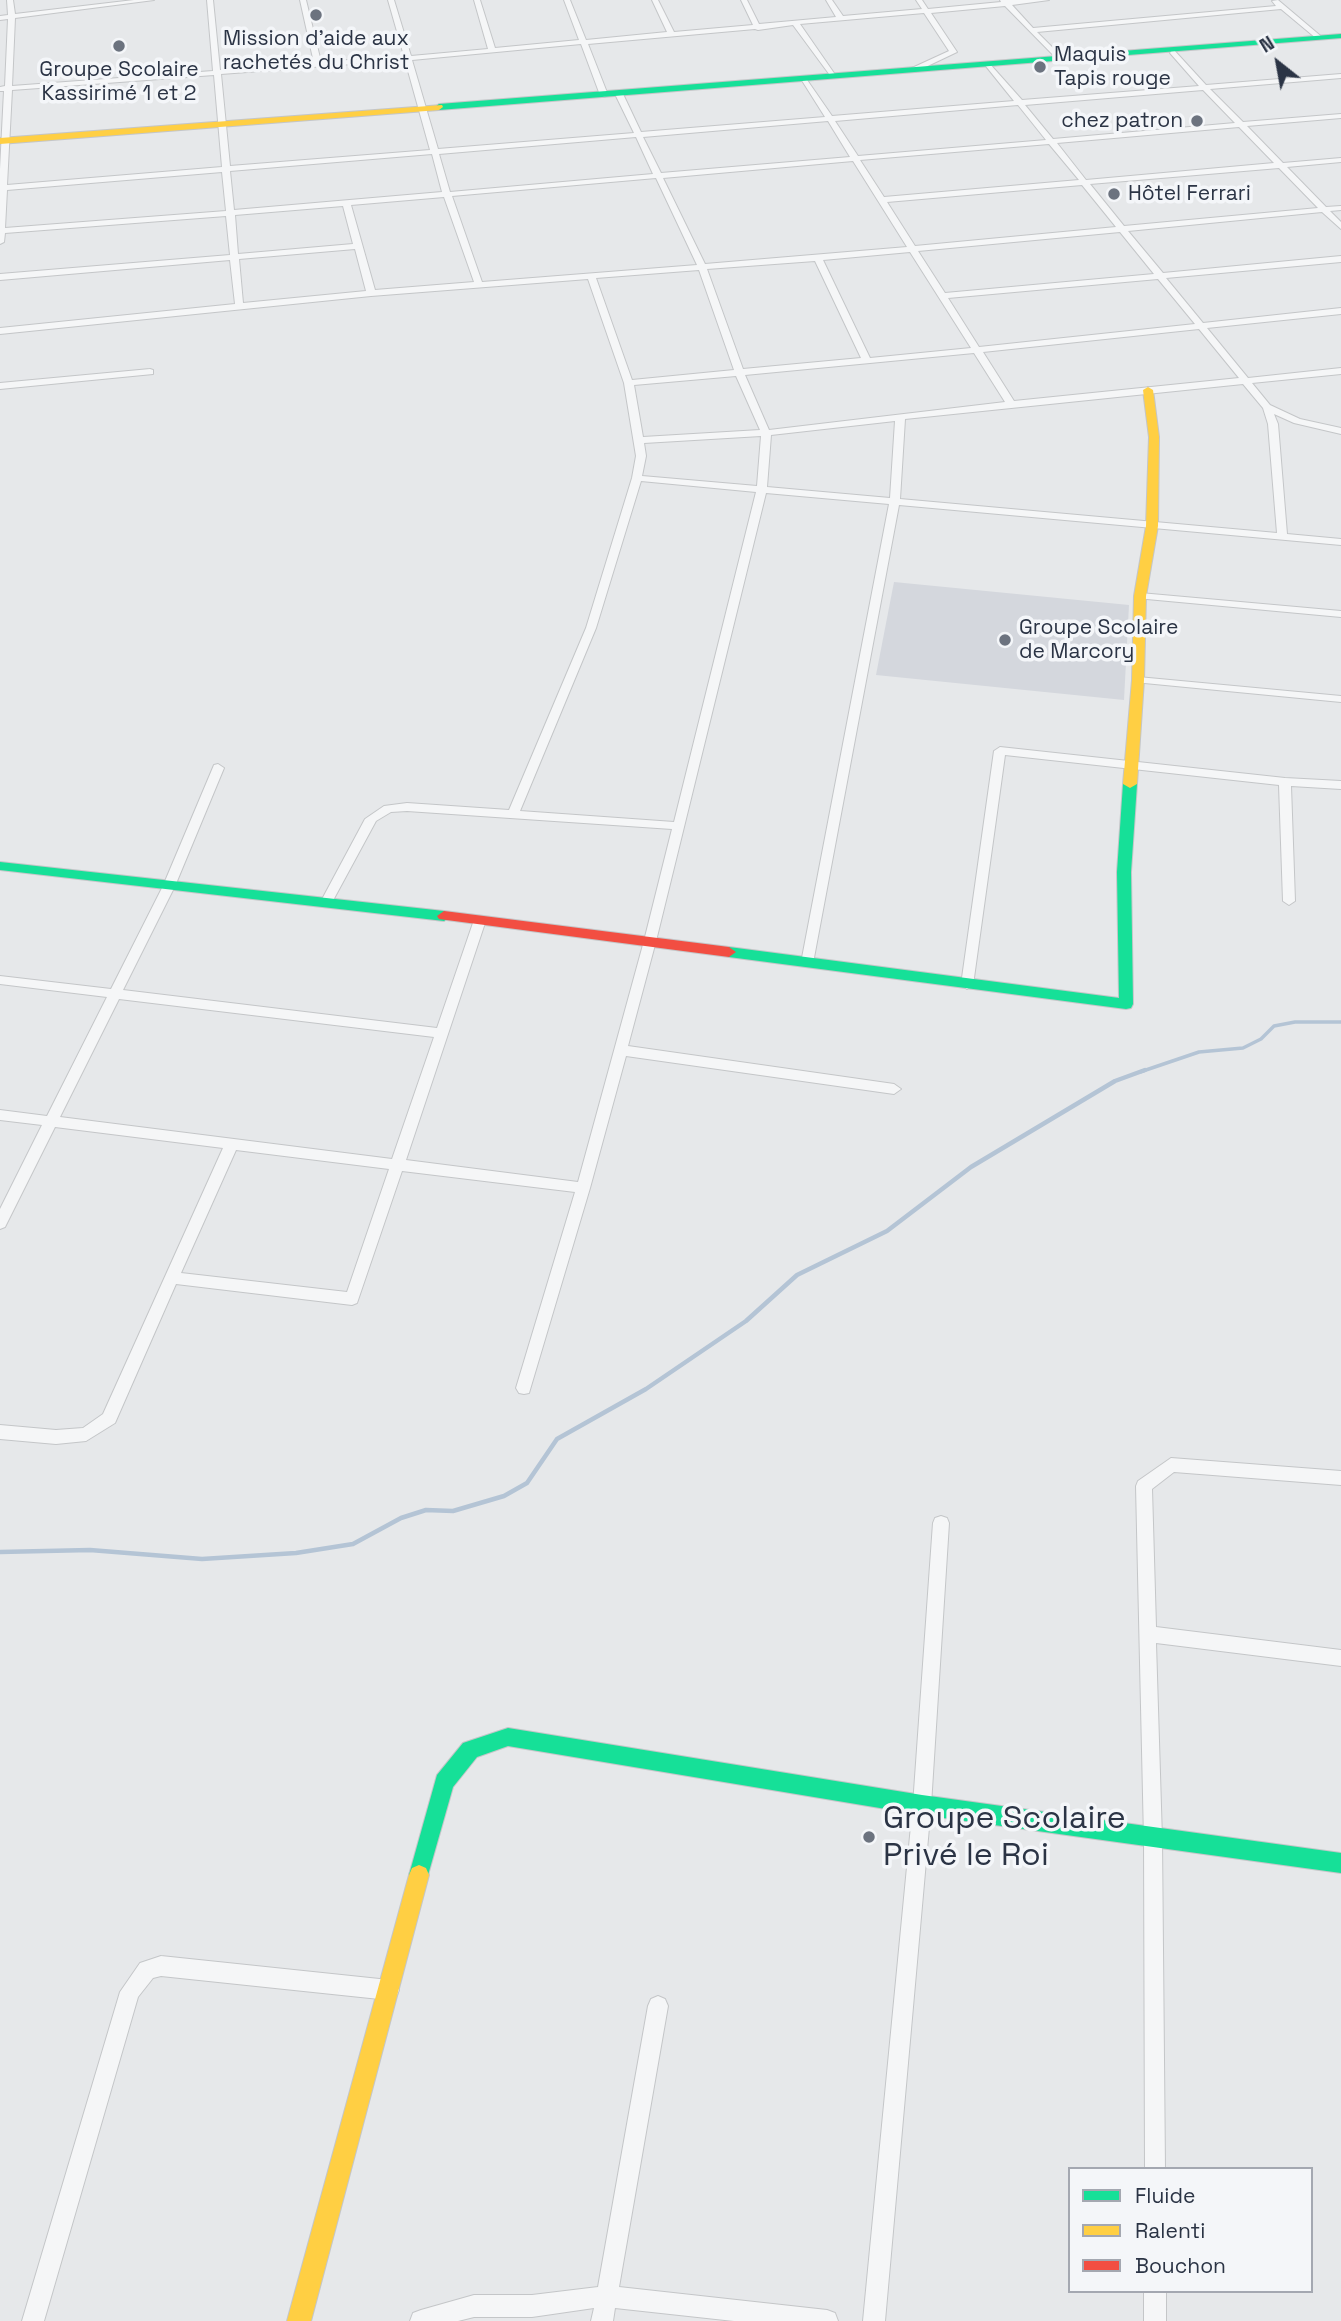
<!DOCTYPE html>
<html>
<head>
<meta charset="utf-8">
<style>
  body { margin:0 }
  #map { position:relative; width:1341px; height:2321px; overflow:hidden; background:#e6e8ea; font-family:"Space Grotesk",sans-serif }
  canvas { display:block }
  .legend { position:absolute; left:1068px; top:2167px; width:245px; height:126px; box-sizing:border-box; background:#f4f6f9; border:2px solid #a4a8b1; margin:0; padding:9px 12px; list-style:none; font-size:21px; color:#2b3445 }
  .legend li { display:flex; align-items:center; gap:14px; height:35px }
  .legend b { width:35px; border:2px solid #a4a8b1 }
  .north { position:absolute; left:1243px; top:28px; width:70px; height:70px; -webkit-text-stroke:5px #f4f6f9; paint-order:stroke; rotate:329deg; font-size:19px; font-weight:700; line-height:28px; text-align:center; color:#2b3445 }
  .north::after { content:''; display:block; margin:auto; width:24px; height:32px; background:#2b3445; clip-path:polygon(50% 0,100% 100%,50% 72%,0 100%) }
</style>
</head>
<body>
<div id="map">
<canvas width="1341" height="2321"></canvas>
<ul class="legend">
<li><b style="height:9px;background:#16e098"></b>Fluide</li>
<li><b style="height:9px;background:#ffcf43"></b>Ralenti</li>
<li><b style="height:9px;background:#f24e42"></b>Bouchon</li>
</ul>
<div class="north">N</div>
</div>
<script>
const context = document.querySelector('canvas').getContext('2d');
context.lineJoin = 'round';
function fillPath(path, color) {
  context.fillStyle = color;
  context.fill(path, 'evenodd');
}
function poly(rows) {
  const path = new Path2D();
  for (const r of rows) {
    path.moveTo(r[0], r[1]);
    for (let i = 2; i < r.length; i += 2) path.lineTo(r[i], r[i + 1]);
  }
  return path;
}
function stroke(path, color, width, dash) {
  context.strokeStyle = color;
  context.lineWidth = width;
  context.lineCap = dash ? 'butt' : 'round';
  context.setLineDash(dash || []);
  context.stroke(path);
}
function label(font, color, halo, rows, align = 'center') {
  context.font = font + ' "Space Grotesk",sans-serif';
  context.lineWidth = 7;
  context.setLineDash([]);
  context.textBaseline = 'middle';
  context.strokeStyle = halo;
  context.fillStyle = color;
  for (const [text, x, y, turn = 0] of rows) {
    context.save();
    context.translate(x, y);
    context.rotate((+turn || 0) * Math.PI / 180);
    context.textAlign = isNaN(turn) ? turn : align;
    if (halo) context.strokeText(text, 0, 0);
    context.fillText(text, 0, 0);
    context.restore();
  }
}
const built = poly([
  [894,582,1129,605,1124,700,876,675]
]);
const streamFar1 = poly([
  [1140,1072,1199,1052,1243,1048,1261,1039,1274,1026,1295,1022,1341,1022]
]);
const stream = poly([
  [0,1552,90,1550,202,1559,296,1553,353,1544,401,1518,426,1510,453,1511,504,1496,527,1483,557,1439,646,1389,746,1321,797,1275,887,1231,971,1167,1115,1081,1145,1070]
]);
const street = poly([
  [7,0,13,0,15,14,134,0,154,0,15,18,12,86,213,71,207,0,213,0,220,70,314,63,300,0,306,0,321,62,404,56,388,0,394,0,411,56,488,49,474,0,480,0,495,48,579,40,564,0,570,0,586,40,667,32,652,0,658,0,674,32,753,25,741,0,747,0,759,24,836,17,826,0,832,0,843,16,922,9,916,0,922,0,928,9,1001,2,1000,0,1049,0,1012,5,1033,28,1276,6,1272,1,1278,0,1323,38,1317,39,1281,9,1037,32,1062,57,1059,61,1005,6,931,13,957,52,915,72,912,68,949,51,924,13,800,24,836,76,832,78,793,25,758,30,755,29,588,44,608,95,604,97,600,95,581,44,412,60,438,149,634,133,615,94,619,92,623,94,641,132,825,117,801,79,805,77,832,116,1014,101,985,65,989,63,1022,100,1199,86,1170,53,1173,49,1206,85,1341,74,1341,78,1210,89,1243,122,1341,114,1341,118,1247,126,1283,163,1341,158,1341,162,1287,167,1326,207,1341,206,1341,210,1330,211,1341,222,1341,229,1322,212,1128,231,1163,273,1341,256,1341,262,1166,278,1203,323,1341,308,1341,314,1207,328,1248,378,1341,368,1341,374,1252,383,1270,405,1300,419,1341,428,1341,434,1294,423,1274,414,1278,424,1287,534,1341,539,1341,545,899,505,813,963,807,967,801,963,889,504,766,493,656,941,628,1046,894,1084,901,1089,894,1094,626,1056,590,1188,529,1393,524,1394,519,1393,516,1388,575,1192,402,1171,357,1303,352,1305,176,1284,115,1423,86,1441,56,1444,0,1439,0,1425,56,1430,83,1428,103,1414,223,1148,55,1127,5,1227,0,1229,0,1209,42,1125,0,1120,0,1110,47,1116,107,997,0,984,0,976,111,989,163,886,214,765,218,764,224,768,175,886,123,990,437,1028,474,920,476,917,484,917,486,920,406,1160,578,1182,644,941,672,829,407,811,391,812,376,821,330,906,322,906,320,903,365,819,384,806,407,803,509,810,586,628,632,478,636,456,624,383,588,279,371,296,0,334,0,328,235,304,230,260,0,280,0,274,230,255,226,216,5,233,4,242,0,244,0,169,4,91,0,91,0,87,5,86,8,19,0,20,0,16,8,15,7,0],
  [405,60,430,150,230,166,221,74,405,60],
  [214,75,222,167,7,185,12,90,214,75],
  [1203,90,1235,123,1053,139,1025,105,1203,90],
  [1018,105,1046,140,858,156,835,121,1018,105],
  [828,121,850,157,661,173,643,137,828,121],
  [1239,127,1274,163,1086,180,1057,143,1239,127],
  [636,137,653,174,450,192,439,154,636,137],
  [1049,144,1079,180,884,197,860,160,1049,144],
  [432,154,442,192,234,210,230,171,432,154],
  [853,161,907,247,705,264,663,178,853,161],
  [1279,168,1318,208,1124,226,1090,184,1279,168],
  [222,172,226,211,5,228,7,190,222,172],
  [656,178,697,265,482,282,452,196,656,178],
  [1082,185,1116,227,915,246,887,202,1082,185],
  [444,197,474,282,375,290,351,205,444,197],
  [343,206,353,244,238,254,235,215,343,206],
  [1120,232,1154,274,945,293,918,251,1120,232],
  [355,249,366,291,243,303,239,259,355,249],
  [910,252,971,348,870,358,823,260,910,252],
  [815,261,861,358,743,369,707,269,815,261],
  [699,270,734,370,632,380,596,278,699,270],
  [1158,279,1195,324,979,347,948,298,1158,279],
  [1199,329,1239,378,1014,401,983,352,1199,329],
  [974,353,1005,402,769,430,745,375,974,353],
  [736,376,760,430,643,437,634,385,736,376],
  [1243,384,1263,408,1268,424,1277,533,900,499,905,419,1243,384],
  [895,421,890,498,767,487,771,435,895,421],
  [761,436,757,486,642,476,646,456,644,443,761,436],
  [641,481,756,492,674,822,520,811,596,628,641,481],
  [119,999,434,1037,392,1159,60,1117,119,999],
  [236,1150,389,1169,347,1292,181,1273,236,1150],
  [150,369,153,370,153,374,0,389,0,383,150,369],
  [1140,593,1341,611,1341,617,1136,598,1135,596,1140,593],
  [1138,677,1341,696,1341,702,1134,682,1134,678,1138,677],
  [1000,747,1285,778,1341,781,1341,789,1291,786,1295,901,1289,905,1283,901,1279,785,1005,755,973,985,967,989,961,985,994,751,1000,747],
  [1171,1458,1341,1471,1341,1485,1174,1472,1152,1489,1156,1627,1341,1650,1341,1666,1156,1643,1162,1839,1165,2169,1145,2169,1144,1839,1136,1486,1138,1481,1171,1458],
  [941,1516,947,1518,949,1523,931,1805,885,2321,863,2321,913,1805,933,1523,935,1518,941,1516],
  [161,1956,389,1980,396,1983,399,1990,396,1997,389,2000,161,1976,153,1978,138,1997,44,2321,22,2321,120,1992,140,1963,161,1956],
  [658,1996,665,1999,668,2006,619,2287,827,2310,835,2313,838,2321,734,2321,615,2308,613,2321,591,2321,594,2308,532,2317,474,2317,458,2321,410,2321,413,2313,421,2310,474,2295,532,2295,598,2287,648,2006,651,1999,658,1996],
  [1144,2291,1166,2291,1166,2321,1144,2321,1144,2291]
]);
const fast = poly([
  [1341,34,1341,38,439,110,435,107,439,104,1341,34],
  [1130,780,1137,784,1131,872,1133,1004,1131,1008,1126,1009,729,957,722,952,729,947,1119,998,1117,872,1123,784,1130,780],
  [0,862,444,911,451,916,444,921,0,870,0,862],
  [508,1728,922,1795,1341,1853,1341,1873,922,1815,508,1746,477,1757,453,1787,426,1882,419,1885,412,1882,409,1875,437,1775,463,1743,508,1728]
]);
const slow = poly([
  [442,105,443,107,439,110,0,144,0,138,442,105],
  [1148,387,1153,390,1159,437,1158,526,1146,596,1144,680,1137,784,1130,788,1123,784,1132,680,1134,596,1146,526,1149,437,1143,390,1148,387],
  [419,1865,426,1868,429,1875,311,2321,287,2321,409,1875,412,1868,419,1865]
]);
const jam = poly([
  [444,911,729,947,736,952,729,957,439,919,437,916,444,911]
]);
const markers = [
  [316,15,7,"#6c737f"],
  [119,46,7,"#6c737f"],
  [1040,67,7,"#6c737f"],
  [1197,121,7,"#6c737f"],
  [1114,194,7,"#6c737f"],
  [1005,640,7,"#6c737f"],
  [869,1837,7,"#6c737f"]
];
const farPoinames = [
  ["Mission d'aide aux",316,39,"center"],
  ["rachetés du Christ",316,63,"center"],
  ["Maquis",1054,55],
  ["Tapis rouge",1054,79],
  ["Groupe Scolaire",119,70,"center"],
  ["Kassirimé 1 et 2",119,94,"center"],
  ["chez patron",1183,121,"right"],
  ["Hôtel Ferrari",1128,194],
  ["Groupe Scolaire",1019,628],
  ["de Marcory",1019,652]
];
const nearPoinames = [
  ["Groupe Scolaire",883,1819],
  ["Privé le Roi",883,1856]
];
fillPath(built, '#d4d7dd');
stroke(streamFar1, '#b4c4d5', 3.5);
stroke(stream, '#b4c4d5', 4.5);
stroke(street, '#c4c6c8', 2);
stroke(fast, '#c4c6c8', 2);
stroke(slow, '#c4c6c8', 2);
stroke(jam, '#c4c6c8', 2);
fillPath(street, '#f5f6f7');
fillPath(fast, '#16e098');
fillPath(slow, '#ffcf43');
fillPath(jam, '#f24e42');
for (const [x, y, r, color] of markers) {
  const dot = new Path2D();
  dot.arc(x, y, r, 0, 2 * Math.PI);
  context.fillStyle = color;
  context.fill(dot);
  stroke(dot, '#f4f6f9', 2.5);
}
label('21px', '#2b3445', '#f4f6f9', farPoinames, 'left');
label('32px', '#2b3445', '#f4f6f9', nearPoinames, 'left');
</script>
</body>
</html>
